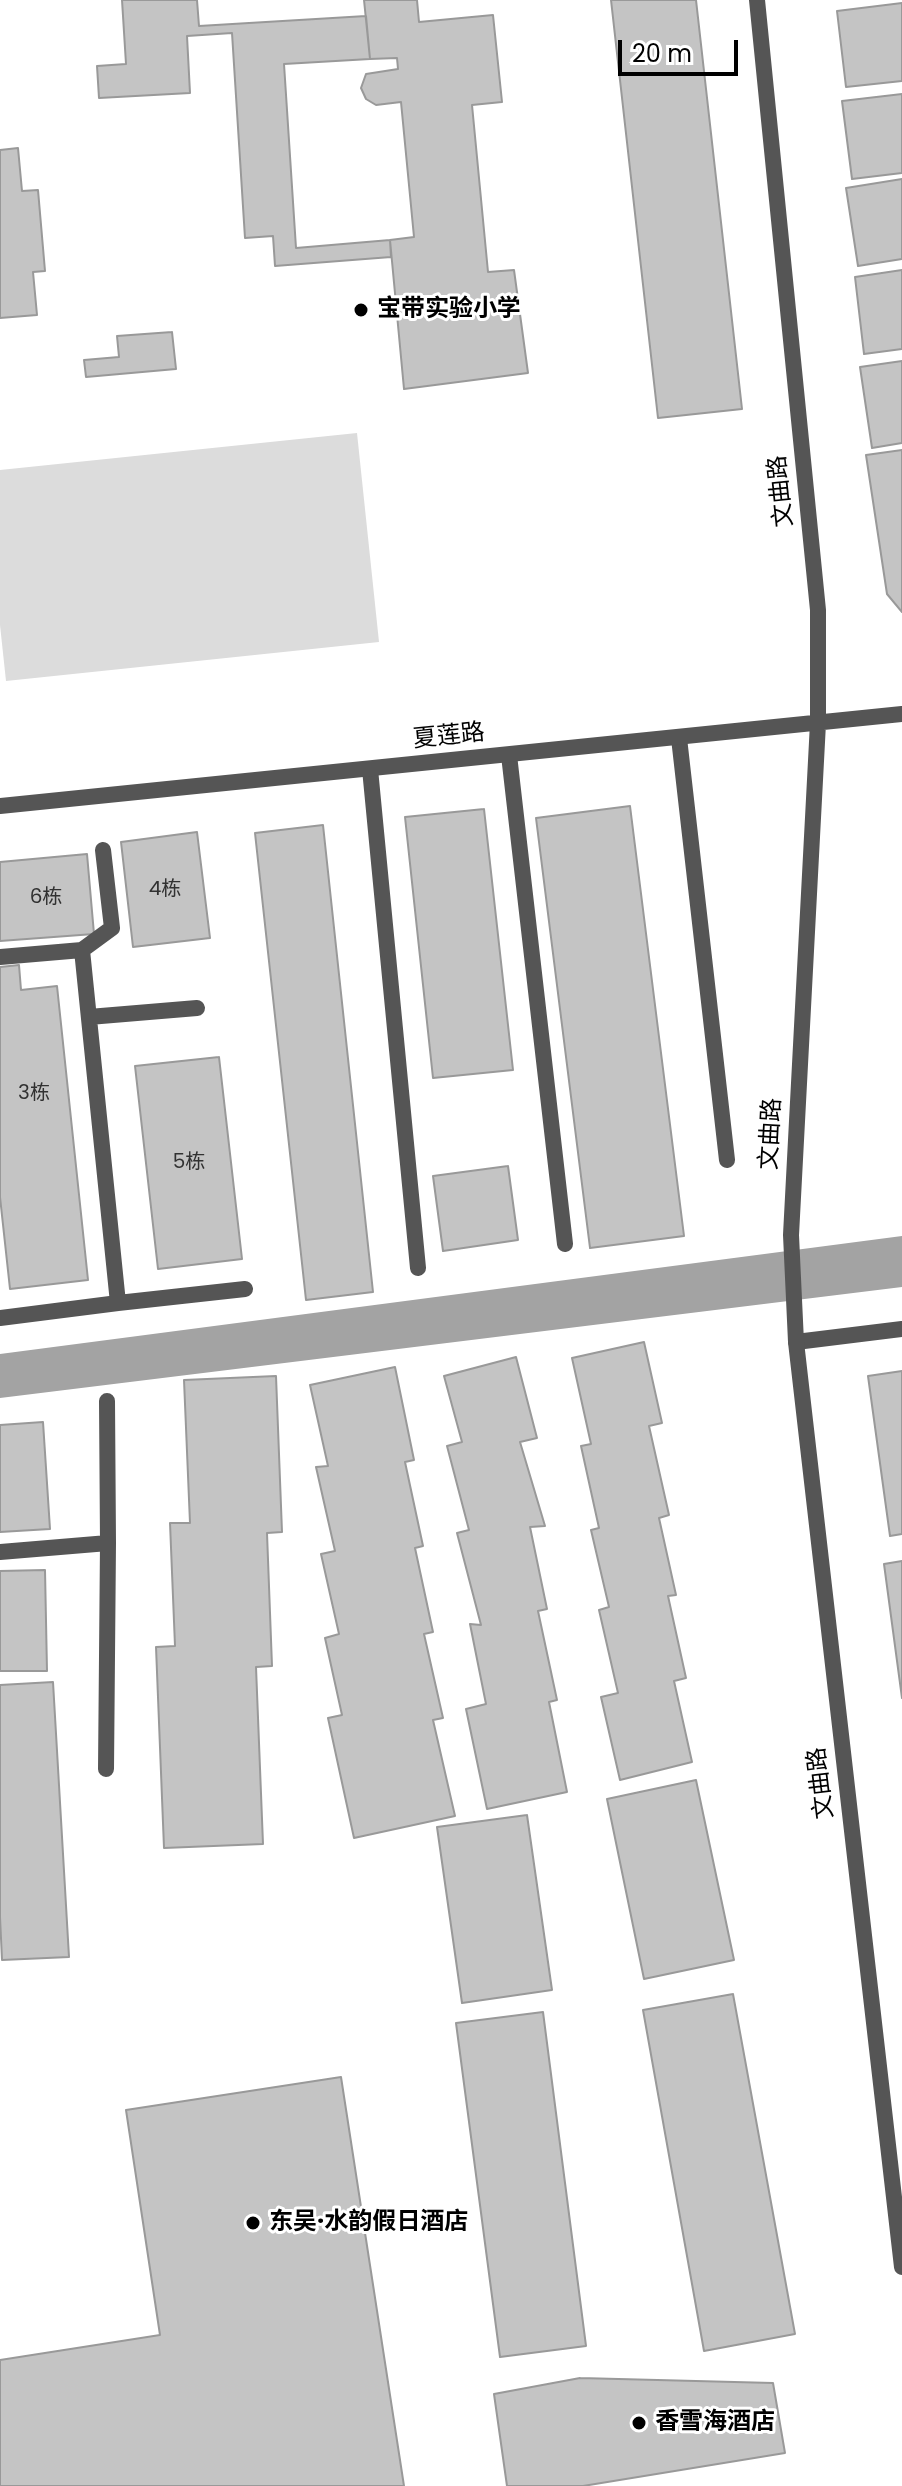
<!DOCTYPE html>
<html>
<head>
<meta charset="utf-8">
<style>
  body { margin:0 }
  #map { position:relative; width:902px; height:2486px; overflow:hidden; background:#fff; font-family:Poppins,sans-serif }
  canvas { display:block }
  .scale { position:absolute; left:618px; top:40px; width:120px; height:36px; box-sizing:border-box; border:4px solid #000; border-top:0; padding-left:10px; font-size:24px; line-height:28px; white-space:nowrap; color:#000; -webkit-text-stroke:6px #fff; paint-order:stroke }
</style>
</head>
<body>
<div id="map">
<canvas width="902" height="2486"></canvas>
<div class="scale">20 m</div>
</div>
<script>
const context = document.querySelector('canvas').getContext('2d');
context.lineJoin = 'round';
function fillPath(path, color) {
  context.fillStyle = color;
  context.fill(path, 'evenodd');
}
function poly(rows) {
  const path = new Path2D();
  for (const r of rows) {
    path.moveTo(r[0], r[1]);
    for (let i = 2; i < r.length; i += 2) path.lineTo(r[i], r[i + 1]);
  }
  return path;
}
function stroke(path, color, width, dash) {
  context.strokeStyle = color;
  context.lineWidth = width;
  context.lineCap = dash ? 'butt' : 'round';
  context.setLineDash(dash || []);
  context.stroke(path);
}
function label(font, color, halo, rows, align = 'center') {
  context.font = font + ' Poppins,"Noto Sans SC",sans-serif';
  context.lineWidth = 6;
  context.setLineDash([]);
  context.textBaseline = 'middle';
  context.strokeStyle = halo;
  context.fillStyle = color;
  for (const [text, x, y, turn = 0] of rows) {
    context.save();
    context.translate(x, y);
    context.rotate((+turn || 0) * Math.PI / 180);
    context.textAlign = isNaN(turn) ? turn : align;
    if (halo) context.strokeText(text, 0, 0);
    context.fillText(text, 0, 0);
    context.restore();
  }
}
const green = poly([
  [357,433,379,642,6,681,0,625,0,470]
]);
const water = poly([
  [902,1236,902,1287,0,1398,0,1354]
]);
const building = poly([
  [122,0,197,0,199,26,366,16,370,59,284,64,296,248,390,240,391,257,275,266,273,236,245,238,232,33,187,36,190,93,99,98,97,66,126,64,122,0],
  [364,0,417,0,419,22,493,15,502,102,472,105,488,272,514,270,528,373,404,389,390,240,414,237,401,102,376,105,366,99,361,88,366,74,398,69,397,58,370,59,364,0],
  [611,0,696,0,742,409,658,418,611,0],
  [902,3,902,81,846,87,837,11,902,3],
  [902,94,902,173,852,179,842,101,902,94],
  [18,148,22,191,38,190,45,271,33,272,37,315,0,318,0,150,18,148],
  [902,179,902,259,858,266,846,188,902,179],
  [902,270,902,349,864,354,855,277,902,270],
  [172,332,176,369,86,377,84,360,119,357,117,336,172,332],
  [902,361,902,443,872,448,860,367,902,361],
  [902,450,902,612,887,594,866,455,902,450],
  [630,806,684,1236,590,1248,536,818,630,806],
  [484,809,513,1070,433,1078,405,817,484,809],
  [323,825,373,1292,306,1300,255,833,323,825],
  [197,832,210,938,133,947,121,842,197,832],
  [87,854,94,934,0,941,0,862,87,854],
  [19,965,21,990,57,986,88,1280,10,1289,0,1197,0,967,19,965],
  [219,1057,242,1259,158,1269,135,1066,219,1057],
  [508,1166,518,1240,443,1251,433,1176,508,1166],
  [644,1342,662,1423,649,1426,669,1515,659,1518,676,1595,668,1596,686,1678,674,1681,692,1762,620,1780,601,1697,618,1693,599,1610,609,1607,591,1530,599,1528,581,1446,591,1444,572,1358,644,1342],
  [516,1357,537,1438,520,1442,545,1526,530,1527,547,1609,538,1611,557,1700,549,1702,567,1792,487,1809,466,1709,486,1704,470,1624,481,1625,457,1533,469,1530,447,1446,462,1442,444,1376,516,1357],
  [395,1367,414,1460,405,1462,423,1546,415,1548,433,1632,424,1634,443,1718,433,1720,455,1816,354,1838,328,1718,342,1715,325,1638,339,1634,321,1554,335,1551,316,1467,328,1466,310,1385,395,1367],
  [902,1371,902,1534,890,1536,868,1376,902,1371],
  [276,1376,282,1532,267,1533,272,1666,256,1667,263,1844,164,1848,156,1647,175,1646,170,1523,190,1523,184,1380,276,1376],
  [43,1422,50,1529,0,1532,0,1425,43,1422],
  [902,1561,902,1698,884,1564,902,1561],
  [45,1570,47,1671,0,1671,0,1571,45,1570],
  [53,1682,69,1957,2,1960,0,1917,0,1685,53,1682],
  [696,1780,734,1960,644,1979,607,1799,696,1780],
  [527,1815,552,1990,462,2003,437,1827,527,1815],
  [733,1994,795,2334,704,2351,643,2010,733,1994],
  [543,2012,586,2346,500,2357,456,2023,543,2012],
  [341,2077,404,2486,0,2486,0,2360,160,2335,126,2110,341,2077],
  [580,2378,773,2383,785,2453,583,2486,507,2486,494,2394,580,2378]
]);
const service = poly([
  [679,738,727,1160],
  [509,755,565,1244],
  [370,769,418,1268],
  [0,957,82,950,112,928,103,850],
  [89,1017,197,1008],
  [118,1303,245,1289],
  [0,1318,118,1303,82,950],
  [796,1342,902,1329],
  [0,1552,108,1543,107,1401],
  [106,1769,108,1543]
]);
const tertiary = poly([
  [757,0,818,610,818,723,791,1235,796,1342,902,2267],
  [0,806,902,714]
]);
const markers = [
  [361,310,8,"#000"],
  [253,2223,8,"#000"],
  [639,2423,8,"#000"]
];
const numberNames = [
  ["4栋",165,890],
  ["6栋",46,898],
  ["3栋",34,1094],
  ["5栋",189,1163]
];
const poiNames = [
  ["宝带实验小学",377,310],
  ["东吴·水韵假日酒店",269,2223],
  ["香雪海酒店",655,2423]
];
const streetNames = [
  ["文曲路",782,491,-96],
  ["夏莲路",449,737,-6],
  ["文曲路",772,1134,-87],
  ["文曲路",822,1783,-97]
];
fillPath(green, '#dcdcdc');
fillPath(water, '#a3a3a3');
fillPath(building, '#c4c4c4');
stroke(building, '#999', 2);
stroke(service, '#555', 16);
stroke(tertiary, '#555', 16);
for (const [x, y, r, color] of markers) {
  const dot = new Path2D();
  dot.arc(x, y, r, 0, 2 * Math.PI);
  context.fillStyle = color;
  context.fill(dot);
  stroke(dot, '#fff', 3);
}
label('20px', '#313131', null, numberNames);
label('bold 24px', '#000', '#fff', poiNames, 'left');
label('24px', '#000', '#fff', streetNames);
</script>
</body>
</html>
